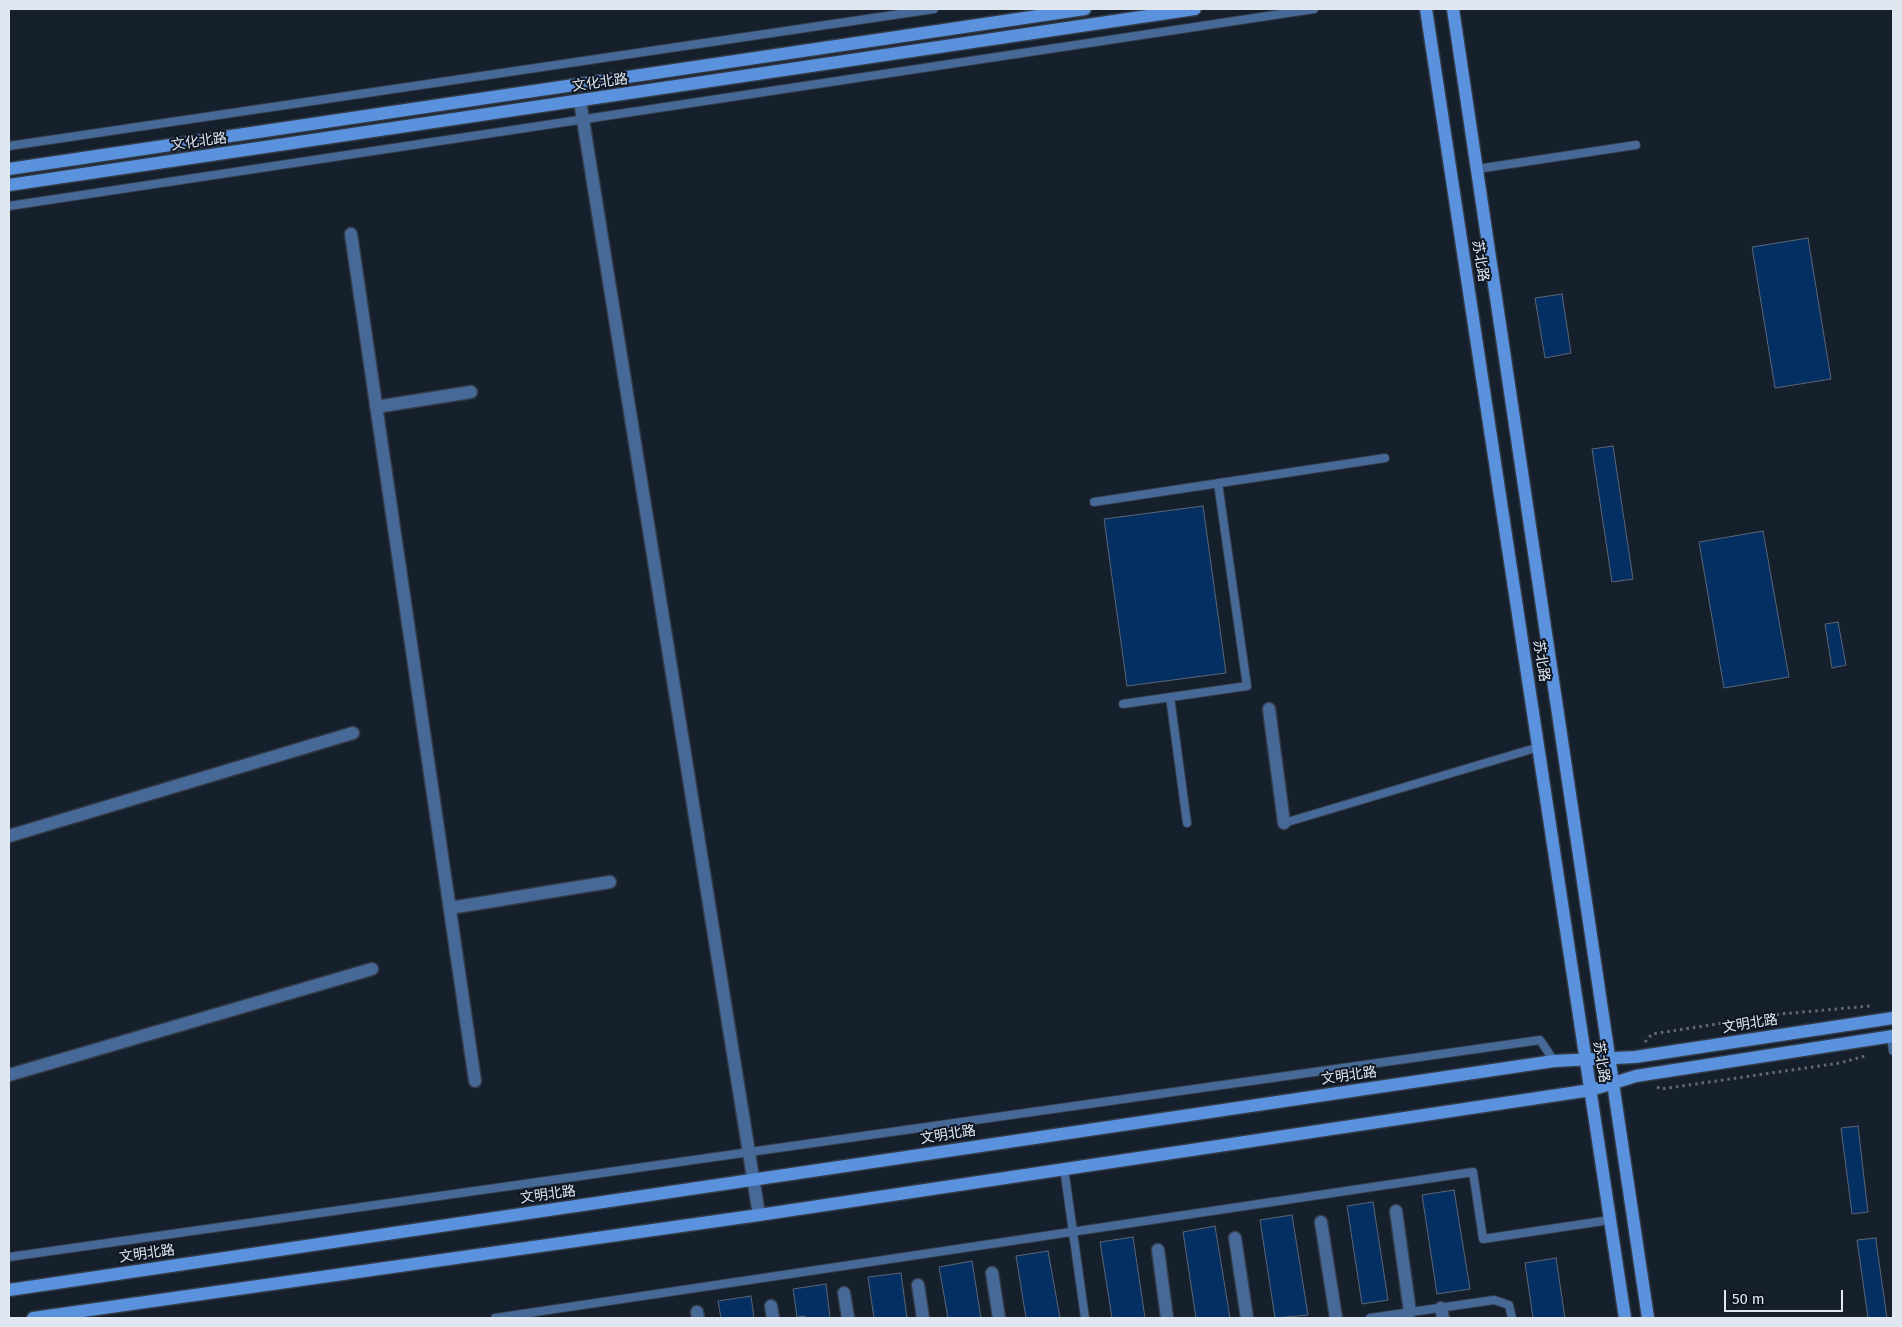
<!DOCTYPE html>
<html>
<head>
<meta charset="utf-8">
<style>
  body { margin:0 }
  #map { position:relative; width:1902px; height:1327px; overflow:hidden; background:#161f2c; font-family:"Fira Sans",sans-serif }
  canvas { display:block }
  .frame { position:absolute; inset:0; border:10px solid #e1e7f0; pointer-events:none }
  .scale { position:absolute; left:1724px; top:1290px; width:119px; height:22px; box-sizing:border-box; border:2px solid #e1e7f0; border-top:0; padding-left:6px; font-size:15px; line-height:18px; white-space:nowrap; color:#e1e7f0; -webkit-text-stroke:4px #0d1622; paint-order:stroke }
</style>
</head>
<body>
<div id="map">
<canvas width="1902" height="1327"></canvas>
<div class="frame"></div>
<div class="scale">50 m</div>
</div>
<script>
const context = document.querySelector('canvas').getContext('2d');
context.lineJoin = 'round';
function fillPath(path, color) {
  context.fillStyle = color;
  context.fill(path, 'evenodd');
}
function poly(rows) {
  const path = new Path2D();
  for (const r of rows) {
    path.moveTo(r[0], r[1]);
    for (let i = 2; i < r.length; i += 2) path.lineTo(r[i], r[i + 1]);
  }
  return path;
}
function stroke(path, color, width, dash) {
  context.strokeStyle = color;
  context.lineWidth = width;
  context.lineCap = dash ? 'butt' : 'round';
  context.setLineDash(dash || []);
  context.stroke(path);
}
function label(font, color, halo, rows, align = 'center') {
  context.font = font + ' "Fira Sans","Noto Sans SC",sans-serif';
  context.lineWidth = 4;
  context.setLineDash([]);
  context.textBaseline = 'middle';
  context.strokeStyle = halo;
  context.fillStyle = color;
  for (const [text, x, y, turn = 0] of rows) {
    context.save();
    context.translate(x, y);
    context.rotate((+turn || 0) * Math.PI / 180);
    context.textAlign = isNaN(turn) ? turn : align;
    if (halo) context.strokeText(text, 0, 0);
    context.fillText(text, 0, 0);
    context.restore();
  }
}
const building = poly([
  [1808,238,1831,379,1775,388,1752,247,1808,238],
  [1562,294,1571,353,1545,358,1535,298,1562,294],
  [1613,446,1633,579,1612,582,1592,449,1613,446],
  [1203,506,1226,673,1127,686,1104,519,1203,506],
  [1763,531,1789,677,1724,688,1699,542,1763,531],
  [1838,622,1846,665,1832,668,1825,624,1838,622],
  [1858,1126,1868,1212,1852,1214,1841,1128,1858,1126],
  [1454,1190,1470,1289,1437,1294,1422,1195,1454,1190],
  [1373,1202,1388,1300,1362,1304,1347,1206,1373,1202],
  [1292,1215,1308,1315,1275,1318,1260,1220,1292,1215],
  [1215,1226,1230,1318,1196,1318,1183,1232,1215,1226],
  [1133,1237,1145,1318,1112,1318,1100,1242,1133,1237],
  [1876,1238,1877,1248,1887,1318,1868,1318,1857,1240,1876,1238],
  [1048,1251,1060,1318,1026,1318,1016,1256,1048,1251],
  [1556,1258,1565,1318,1533,1318,1525,1263,1556,1258],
  [972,1261,981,1318,948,1318,939,1267,972,1261],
  [901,1273,907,1318,874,1318,868,1277,901,1273],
  [826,1284,830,1318,806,1318,805,1316,797,1317,793,1289,826,1284],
  [751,1296,754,1318,721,1318,718,1301,751,1296]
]);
const path = poly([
  [1645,1042,1652,1034,1781,1014,1870,1006],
  [1657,1087,1661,1089,1840,1063,1865,1056]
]);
const lane = poly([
  [9,146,934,9],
  [1477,169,1636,145],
  [9,206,1314,9],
  [1094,502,1385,458],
  [1170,697,1187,823],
  [1123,704,1247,686,1218,483],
  [1284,823,1539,747],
  [1891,1037,1893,1051],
  [1064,1168,1085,1318],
  [9,1257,1540,1040,1554,1061],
  [495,1318,1473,1172,1483,1239,1610,1220],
  [1370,1318,1494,1300,1509,1305,1512,1318]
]);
const street = poly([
  [580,101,759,1215],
  [351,234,475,1081],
  [376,407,471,392],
  [1269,709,1284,823],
  [9,836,353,733],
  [450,908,610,882],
  [9,1075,372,969],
  [1396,1211,1410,1312],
  [1321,1222,1336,1318],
  [1235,1238,1247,1318],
  [1158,1250,1167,1318],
  [992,1273,999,1318],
  [918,1285,923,1318],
  [844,1293,848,1318],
  [771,1306,773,1318],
  [1441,1308,1443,1318],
  [697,1312,698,1318]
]);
const secondary = poly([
  [1426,9,1625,1318],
  [1453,9,1648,1318],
  [9,169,1085,9],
  [9,185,1195,9],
  [9,1290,1554,1061,1635,1057,1893,1018],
  [33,1318,759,1215,1591,1090,1636,1076,1893,1036]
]);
const streetNames = [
  ["文化北路",600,83,-8],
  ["文化北路",199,142,-8],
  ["苏北路",1480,261,81],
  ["苏北路",1541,661,81],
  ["文明北路",1750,1024,-9],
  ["苏北路",1601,1062,81],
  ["文明北路",1349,1076,-8],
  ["文明北路",948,1135,-9],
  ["文明北路",548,1195,-8],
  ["文明北路",147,1254,-8]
];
fillPath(building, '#042f63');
stroke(building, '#5b6675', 1);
stroke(lane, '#323b47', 10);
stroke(street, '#323b47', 15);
stroke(secondary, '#323b47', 15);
stroke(path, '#626a76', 3, [2.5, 4]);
stroke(lane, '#476998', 8);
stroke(street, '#476998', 12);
stroke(secondary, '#5b92de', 12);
label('14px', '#e1e7f0', '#0d1622', streetNames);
</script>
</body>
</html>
